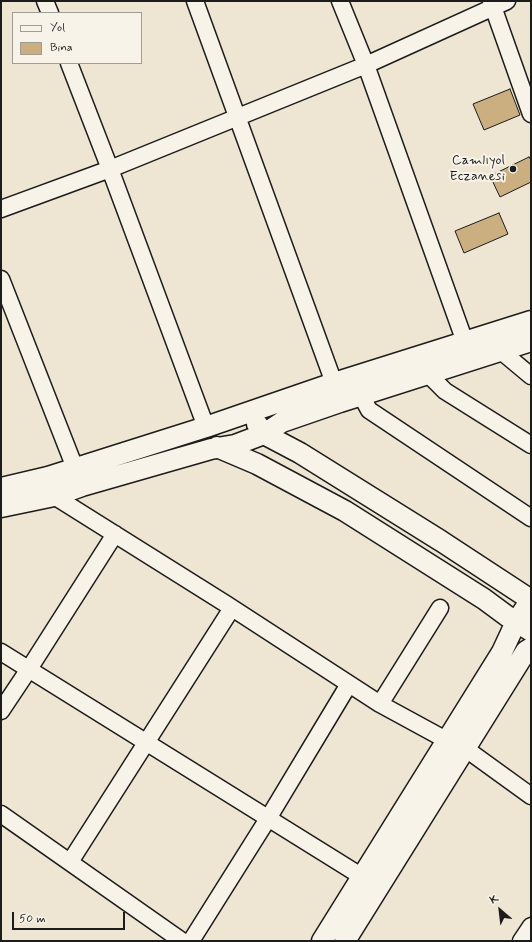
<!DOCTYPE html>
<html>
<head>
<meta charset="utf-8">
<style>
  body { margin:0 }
  #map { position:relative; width:532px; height:942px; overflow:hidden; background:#eee5d3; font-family:Mynerve,sans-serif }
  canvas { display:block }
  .frame { position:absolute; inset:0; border:2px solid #1c1c1c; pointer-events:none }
  .legend { position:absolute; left:12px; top:12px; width:130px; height:52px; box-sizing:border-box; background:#f7f3e8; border:1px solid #9f9d96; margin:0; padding:5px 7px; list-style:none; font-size:12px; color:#1c1c1c }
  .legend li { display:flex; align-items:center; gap:8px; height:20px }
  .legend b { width:20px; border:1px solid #9f9d96 }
  .north { position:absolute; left:480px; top:890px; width:40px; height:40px; -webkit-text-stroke:3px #f7f3e8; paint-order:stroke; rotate:332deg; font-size:11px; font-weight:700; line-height:16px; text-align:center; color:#1c1c1c }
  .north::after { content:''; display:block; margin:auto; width:14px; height:18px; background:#1c1c1c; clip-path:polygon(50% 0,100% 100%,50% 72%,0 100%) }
  .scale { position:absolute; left:12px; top:912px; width:113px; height:18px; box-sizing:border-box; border:2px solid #1c1c1c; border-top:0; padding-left:5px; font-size:12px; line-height:14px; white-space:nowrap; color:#1c1c1c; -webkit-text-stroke:3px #f7f3e8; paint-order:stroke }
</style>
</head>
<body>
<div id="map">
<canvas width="532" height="942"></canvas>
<div class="frame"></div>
<ul class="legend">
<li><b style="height:5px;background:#f7f3e8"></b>Yol</li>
<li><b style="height:11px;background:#ccaf81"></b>Bina</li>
</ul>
<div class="north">K</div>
<div class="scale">50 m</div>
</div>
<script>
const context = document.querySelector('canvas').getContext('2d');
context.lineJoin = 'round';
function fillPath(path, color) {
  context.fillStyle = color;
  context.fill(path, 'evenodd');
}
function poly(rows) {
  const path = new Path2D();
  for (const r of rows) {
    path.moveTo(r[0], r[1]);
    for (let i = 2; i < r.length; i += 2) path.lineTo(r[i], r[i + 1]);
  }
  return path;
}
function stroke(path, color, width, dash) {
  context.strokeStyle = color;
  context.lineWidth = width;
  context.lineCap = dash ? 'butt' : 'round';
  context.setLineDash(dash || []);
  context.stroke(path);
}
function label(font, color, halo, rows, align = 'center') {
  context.font = font + ' Mynerve,sans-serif';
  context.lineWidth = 4;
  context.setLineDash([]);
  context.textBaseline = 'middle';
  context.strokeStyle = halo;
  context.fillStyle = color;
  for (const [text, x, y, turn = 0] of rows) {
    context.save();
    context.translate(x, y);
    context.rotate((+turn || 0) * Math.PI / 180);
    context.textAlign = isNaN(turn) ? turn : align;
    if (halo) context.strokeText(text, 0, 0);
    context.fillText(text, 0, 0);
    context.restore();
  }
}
const building = poly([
  [510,89,520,115,484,130,473,104,510,89],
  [529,157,531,160,531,182,500,197,490,176,529,157],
  [499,213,508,234,464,253,455,231,499,213]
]);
const minor = poly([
  [45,1,50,13],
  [195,1,334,383],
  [340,1,366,65,465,342],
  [491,1,531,114],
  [69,63,110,169,206,427],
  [1,209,110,169,366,65,507,1],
  [1,279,75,468],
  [501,351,531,376],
  [428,374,445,391,531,445],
  [361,395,369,410,531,518],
  [54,496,226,604,380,704,448,741],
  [1,652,361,876],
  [380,704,440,608],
  [1,711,29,669,115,534],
  [466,749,531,796],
  [1,814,182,941],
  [70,862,232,608],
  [191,941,269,817,349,684],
  [521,941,531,926]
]);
const tertiary = poly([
  [257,424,264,434,300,453,441,541,531,600],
  [217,447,257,464,345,511,484,599,507,616,531,631],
  [1,488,48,477,206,427,334,383,531,321],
  [1,507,54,496,82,486,211,449,235,445,264,434,282,422,340,402,531,341],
  [322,941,502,652,516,622,531,600],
  [345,941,526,651,531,648]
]);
const markers = [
  [513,169,4,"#1c1c1c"]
];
const poiNames = [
  ["Camlıyol",505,161],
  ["Eczanesi",505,177]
];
fillPath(building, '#ccaf81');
stroke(building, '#1c1c1c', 1);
stroke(minor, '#1c1c1c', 19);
stroke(tertiary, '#1c1c1c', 23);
stroke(minor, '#f7f3e8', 16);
stroke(tertiary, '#f7f3e8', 20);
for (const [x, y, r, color] of markers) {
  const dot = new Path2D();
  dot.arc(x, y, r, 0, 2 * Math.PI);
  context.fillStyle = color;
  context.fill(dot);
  stroke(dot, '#f7f3e8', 1.5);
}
label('14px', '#1c1c1c', '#f7f3e8', poiNames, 'right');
</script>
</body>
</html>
